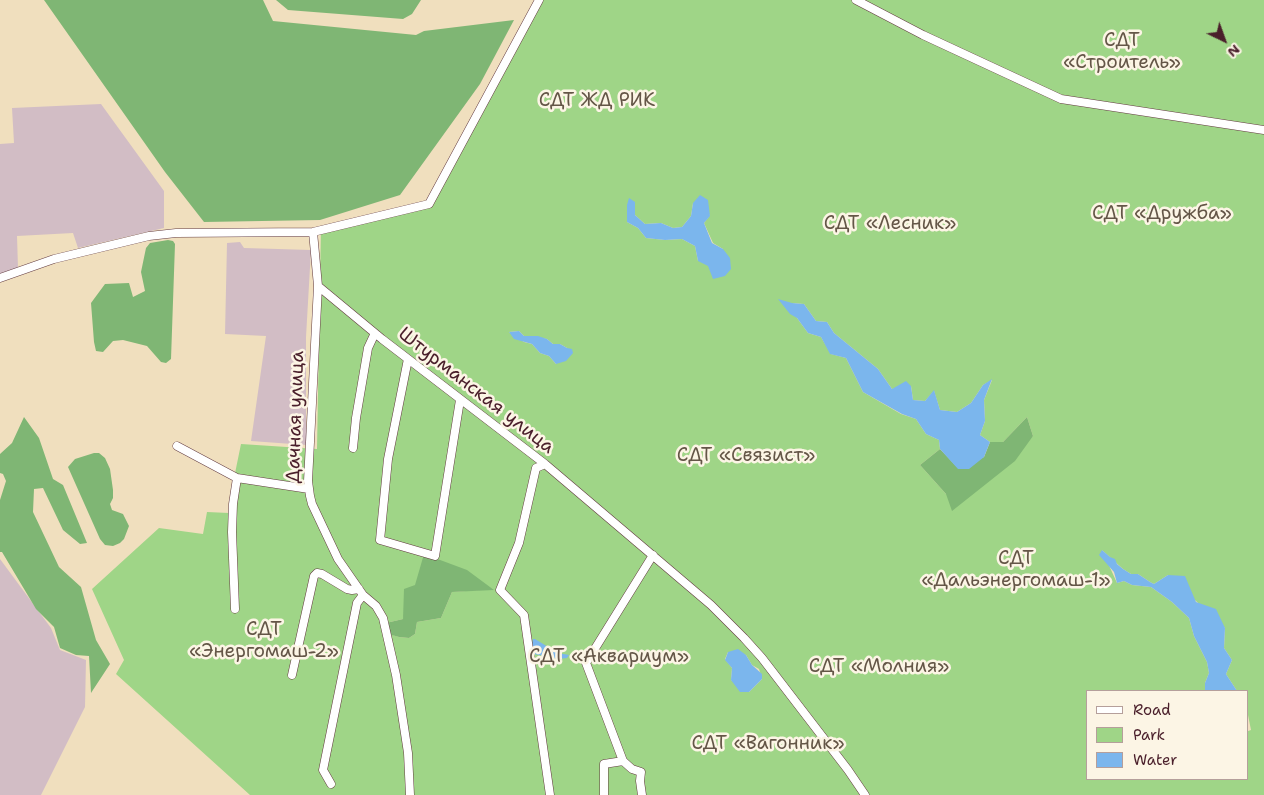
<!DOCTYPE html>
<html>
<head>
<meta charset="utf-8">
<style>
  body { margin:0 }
  #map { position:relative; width:1264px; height:795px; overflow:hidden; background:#f0dfbe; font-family:"Shantell Sans",sans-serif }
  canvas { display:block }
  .legend { position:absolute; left:1086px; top:690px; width:162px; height:90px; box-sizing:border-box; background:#fcf5e5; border:1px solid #b59f9b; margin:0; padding:6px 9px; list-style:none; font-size:15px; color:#4a1f2b }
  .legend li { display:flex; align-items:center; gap:10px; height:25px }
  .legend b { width:25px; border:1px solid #b59f9b }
  .north { position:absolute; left:1199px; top:15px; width:50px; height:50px; -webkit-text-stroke:4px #fcf5e5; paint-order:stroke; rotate:138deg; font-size:14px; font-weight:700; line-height:20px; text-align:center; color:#4a1f2b }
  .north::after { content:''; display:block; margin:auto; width:18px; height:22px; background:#4a1f2b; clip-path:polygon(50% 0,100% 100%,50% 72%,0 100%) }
</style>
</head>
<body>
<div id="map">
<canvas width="1264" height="795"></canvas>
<ul class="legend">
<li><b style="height:6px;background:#fff"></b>Road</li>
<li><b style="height:14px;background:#9fd587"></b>Park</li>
<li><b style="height:14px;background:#7bb6ed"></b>Water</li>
</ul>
<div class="north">N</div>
</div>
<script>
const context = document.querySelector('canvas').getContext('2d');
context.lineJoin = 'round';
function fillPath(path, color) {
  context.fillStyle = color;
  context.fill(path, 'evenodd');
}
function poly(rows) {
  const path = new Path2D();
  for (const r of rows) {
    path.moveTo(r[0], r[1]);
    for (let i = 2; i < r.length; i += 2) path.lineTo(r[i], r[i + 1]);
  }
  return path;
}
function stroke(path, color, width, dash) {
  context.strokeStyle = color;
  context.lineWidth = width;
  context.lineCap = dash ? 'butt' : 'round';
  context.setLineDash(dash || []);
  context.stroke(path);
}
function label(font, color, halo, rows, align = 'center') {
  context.font = font + ' "Shantell Sans",sans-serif';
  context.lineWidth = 5;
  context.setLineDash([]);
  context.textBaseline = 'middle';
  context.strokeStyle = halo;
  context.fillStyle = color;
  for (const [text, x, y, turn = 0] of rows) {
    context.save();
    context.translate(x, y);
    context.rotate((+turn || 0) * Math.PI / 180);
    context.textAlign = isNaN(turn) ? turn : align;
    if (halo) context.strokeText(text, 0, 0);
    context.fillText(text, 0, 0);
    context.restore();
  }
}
const industrial = poly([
  [101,104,164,191,164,228,78,248,73,233,17,236,18,268,0,274,0,144,14,143,12,108],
  [240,242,244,248,311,250,306,337,306,445,251,441,266,336,225,334,227,243],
  [0,559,51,628,60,650,86,660,85,707,41,795,0,795]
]);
const green = poly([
  [536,0,1264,0,1264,795,250,795,116,674,124,660,92,589,159,528,203,534,207,512,229,513,233,483,241,444,317,449,321,226,426,203],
  [635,202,635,215,645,224,661,223,673,228,682,227,691,216,693,203,710,215,704,223,713,243,723,249,698,261,695,246,682,239,665,240,646,238,638,228,627,222],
  [792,303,804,304,816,321,827,322,834,333,878,369,892,389,911,386,913,400,925,401,934,391,940,410,957,412,971,403,983,385,992,380,984,400,985,421,980,435,990,442,1003,442,1027,417,1033,436,946,494,920,465,940,449,939,440,926,434,916,419,901,414,863,392,846,358,831,354,821,337,808,333,797,318],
  [519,331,524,336,547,339,553,344,560,344,567,348,556,364,549,356,540,353,532,344,524,342,509,332],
  [1102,550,1123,569,1131,574,1138,574,1150,582,1154,584,1168,575,1225,628,1224,648,1232,660,1226,674,1237,691,1248,691,1248,715,1251,730,1248,731,1248,779,1088,779,1088,691,1205,691,1205,683,1209,673,1207,662,1194,636,1189,618,1172,602,1151,587,1132,585,1124,581,1117,583],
  [415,585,493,589,452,592,441,618,417,622,415,634,409,638,399,637,393,635,386,623,403,619],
  [728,652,746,655,752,665,759,669,762,679,749,692,731,680,732,668,725,659]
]);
const forest = poly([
  [44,0,263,0,273,21,416,35,424,31,514,20,480,84,400,195,320,220,204,222,165,172],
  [276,0,421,0,412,14,403,19,288,10],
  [168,240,173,241,175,244,171,359,166,363,161,362,147,346,123,340,113,341,103,352,96,351,94,342,91,303,105,284,129,283,133,297,145,291,141,272,146,248,150,243],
  [24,417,39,438,53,479,63,485,87,543,80,544,63,530,43,488,34,489,33,512,59,567,81,587,96,640,110,664,91,693,89,656,76,655,60,648,54,627,36,609,2,552,0,552,0,500,6,481,3,474,0,473,0,454,12,443],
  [1027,417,1033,436,1015,461,952,511,946,494,920,465,940,449,958,468,984,457,990,442,1003,442],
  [94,453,99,453,105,458,110,469,113,490,113,498,110,504,112,510,123,514,129,526,124,539,120,543,113,546,105,545,100,539,68,467,75,459],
  [424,554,467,570,494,590,452,592,441,618,417,622,415,634,409,638,399,637,392,635,387,630,386,623,403,619,404,589,415,585]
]);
const water = poly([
  [700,195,708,200,710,216,704,223,712,243,723,249,730,258,731,269,725,276,713,279,708,266,698,261,695,246,682,239,665,240,646,238,638,228,627,222,627,205,629,198,635,202,635,215,645,224,661,223,673,228,682,227,691,216,693,203],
  [778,299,792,303,804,304,816,321,827,322,834,333,878,369,892,389,906,381,911,386,913,400,925,401,934,390,940,410,957,412,971,403,983,385,992,379,984,400,985,421,980,435,990,442,984,457,969,469,958,469,940,449,939,440,926,434,916,419,902,414,863,392,846,358,830,354,821,337,808,333,797,318,790,314],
  [519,331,524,336,538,336,547,339,553,344,560,344,567,348,572,349,573,353,566,361,556,364,549,356,540,353,532,344,514,339,509,332],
  [1102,550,1110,557,1115,559,1117,564,1123,569,1131,574,1138,574,1150,582,1154,584,1168,575,1185,576,1196,602,1216,609,1225,628,1224,648,1232,660,1226,674,1237,691,1205,691,1205,683,1209,673,1207,662,1194,636,1189,618,1172,602,1151,587,1132,585,1124,581,1117,583,1114,572,1099,555],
  [533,639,535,639,558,653,569,655,567,658,558,659,534,654,531,648],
  [738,649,746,655,752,665,762,674,762,679,749,692,740,692,731,680,732,668,725,660,728,652]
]);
const minor = poly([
  [856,0,923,35,1061,99,1264,130],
  [313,232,318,286,382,339,545,464,711,605,744,638,762,658,848,770,865,795],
  [0,278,54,259,149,236,176,233,313,232,429,204,539,0],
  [318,286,308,481,310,496,312,504,338,559,363,595,376,606,383,618,396,675,408,753,410,795],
  [408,359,388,459,380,540,435,556,460,400],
  [177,446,237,478,309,489],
  [353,448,356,418,368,348,375,333],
  [545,464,536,468,519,543,500,590,524,615,550,795],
  [235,609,232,532,233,504,237,478],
  [292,675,314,576,317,573,322,574,347,589,352,590,359,589],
  [331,784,323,770,357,603,363,595],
  [604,795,604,764,623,761],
  [642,795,640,781,641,772,632,769,623,761,586,663,653,555]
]);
const parkNames = [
  ["СДТ",1122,41],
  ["«Строитель»",1122,63],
  ["СДТ ЖД РИК",597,101],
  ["СДТ «Дружба»",1162,214],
  ["СДТ «Лесник»",890,224],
  ["СДТ «Связист»",746,456],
  ["СДТ",1016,559],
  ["«Дальэнергомаш-1»",1016,581],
  ["СДТ",264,630],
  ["«Энергомаш-2»",264,652],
  ["СДТ «Аквариум»",609,657],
  ["СДТ «Молния»",879,667],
  ["СДТ «Вагонник»",768,744]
];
const streetNames = [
  ["Штурманская улица",476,391,38],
  ["Дачная улица",296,417,-88]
];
fillPath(industrial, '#d2bdc5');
fillPath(green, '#9fd587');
fillPath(forest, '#7fb674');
fillPath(water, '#7bb6ed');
stroke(minor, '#633c41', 9);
stroke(minor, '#fff', 8);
label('19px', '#645647', '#fcf5e5', parkNames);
label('19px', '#4a1f2b', '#fcf5e5', streetNames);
</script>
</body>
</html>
